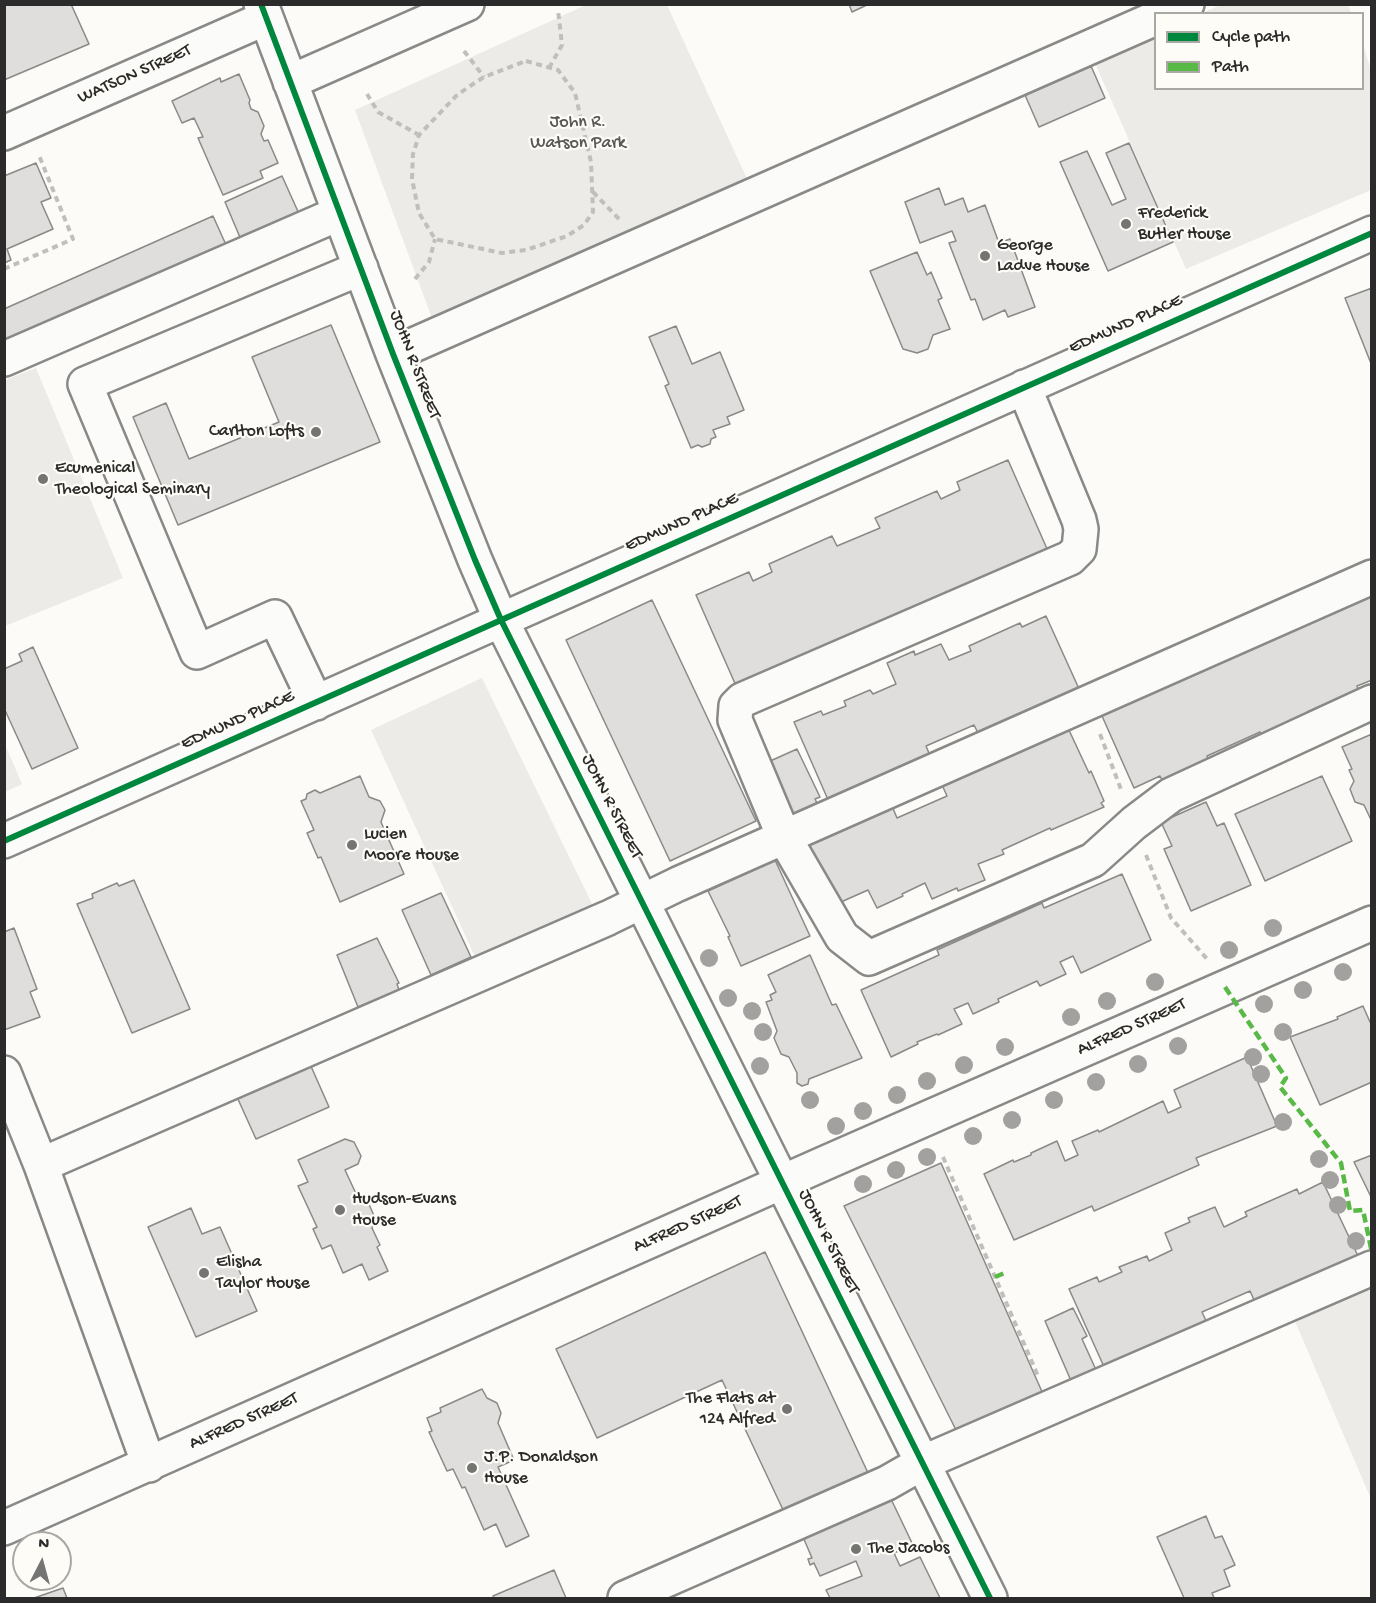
<!DOCTYPE html>
<html>
<head>
<meta charset="utf-8">
<style>
  body { margin:0 }
  #map { position:relative; width:1376px; height:1603px; overflow:hidden; background:#fcfbf8; font-family:"Gochi Hand",sans-serif }
  canvas { display:block }
  .frame { position:absolute; inset:0; border:6px solid #2b2b2b; pointer-events:none }
  .legend { position:absolute; left:1154px; top:12px; width:210px; height:78px; box-sizing:border-box; background:#fdfcf7; border:2px solid #a9a8a5; margin:0; padding:8px 10px; list-style:none; font-size:18px; color:#2b2b2b }
  .legend li { display:flex; align-items:center; gap:12px; height:30px }
  .legend b { width:30px; border:2px solid #a9a8a5 }
  .north { position:absolute; left:12px; top:1531px; width:60px; height:60px; box-sizing:border-box; background:#fdfcf7; border:2px solid #a9a8a5; border-radius:50%; rotate:6deg; font-size:16px; font-weight:700; line-height:24px; text-align:center; color:#2b2b2b }
  .north::after { content:''; display:block; margin:auto; width:21px; height:27px; background:#747473; clip-path:polygon(50% 0,100% 100%,50% 72%,0 100%) }
</style>
</head>
<body>
<div id="map">
<canvas width="1376" height="1603"></canvas>
<div class="frame"></div>
<ul class="legend">
<li><b style="height:8px;background:#00873e"></b>Cycle path</li>
<li><b style="height:8px;background:#58b947"></b>Path</li>
</ul>
<div class="north">N</div>
</div>
<script>
const context = document.querySelector('canvas').getContext('2d');
context.lineJoin = 'round';
function fillPath(path, color) {
  context.fillStyle = color;
  context.fill(path, 'evenodd');
}
function poly(rows) {
  const path = new Path2D();
  for (const r of rows) {
    path.moveTo(r[0], r[1]);
    for (let i = 2; i < r.length; i += 2) path.lineTo(r[i], r[i + 1]);
  }
  return path;
}
function stroke(path, color, width, dash) {
  context.strokeStyle = color;
  context.lineWidth = width;
  context.lineCap = dash ? 'butt' : 'round';
  context.setLineDash(dash || []);
  context.stroke(path);
}
function label(font, color, halo, rows, align = 'center') {
  context.font = font + ' "Gochi Hand",sans-serif';
  context.lineWidth = 4.5;
  context.setLineDash([]);
  context.textBaseline = 'middle';
  context.strokeStyle = halo;
  context.fillStyle = color;
  for (const [text, x, y, turn = 0] of rows) {
    context.save();
    context.translate(x, y);
    context.rotate((+turn || 0) * Math.PI / 180);
    context.textAlign = isNaN(turn) ? turn : align;
    if (halo) context.strokeText(text, 0, 0);
    context.fillText(text, 0, 0);
    context.restore();
  }
}
const built = poly([
  [36,368,123,578,5,626,5,380],
  [4,742,22,784,5,792,4,792]
]);
const green = poly([
  [1223,4,1348,5,1351,13,1202,13],
  [586,5,667,5,749,183,433,321,355,110],
  [1155,34,1156,88,1362,88,1363,45,1371,70,1371,190,1186,269,1094,61],
  [482,678,595,910,476,959,371,730],
  [1371,1285,1371,1499,1294,1319]
]);
const building = poly([
  [4,4,71,4,89,44,4,80,4,4],
  [849,4,869,4,852,12,849,4],
  [1091,66,1105,98,1039,127,1025,95,1091,66],
  [239,74,250,100,249,103,251,109,258,112,264,126,261,134,264,141,268,140,278,163,260,171,263,178,223,195,198,138,203,137,194,118,182,123,172,101,220,78,221,82,239,74],
  [1129,143,1173,242,1108,271,1060,162,1087,151,1112,205,1126,199,1106,153,1129,143],
  [36,163,51,198,41,202,53,229,7,249,11,260,4,263,4,176,36,163],
  [282,176,300,216,242,242,225,202,282,176],
  [939,188,945,205,963,198,968,212,985,205,999,243,1010,239,1035,307,1008,317,1005,310,983,320,975,299,971,300,949,243,956,241,952,231,920,243,905,202,939,188],
  [213,216,227,247,4,345,4,309,213,216],
  [917,252,927,275,931,272,942,298,938,300,950,329,933,335,928,349,917,353,903,349,870,271,917,252],
  [1372,288,1372,366,1345,298,1372,288],
  [331,325,380,442,178,525,133,417,166,403,189,459,279,422,252,357,331,325],
  [676,326,692,364,720,352,744,410,727,417,730,424,713,430,716,437,711,439,710,444,702,447,698,445,691,448,665,386,669,384,649,337,676,326],
  [1008,460,1048,551,737,688,696,595,749,572,753,581,772,572,769,564,832,536,837,546,880,528,875,518,937,491,941,499,960,490,957,482,1008,460],
  [1372,596,1372,680,1357,686,1358,689,1307,712,1309,716,1262,737,1260,732,1207,756,1208,760,1162,780,1160,776,1134,788,1102,716,1372,596],
  [652,600,756,821,670,861,566,640,652,600],
  [1046,616,1080,691,980,737,974,725,926,746,931,758,829,802,794,722,821,711,823,715,846,706,844,701,870,690,873,694,896,684,887,663,914,651,915,655,941,644,949,660,971,651,969,646,1020,623,1022,627,1046,616],
  [33,647,78,748,32,769,4,708,4,669,22,661,19,654,33,647],
  [1068,728,1089,773,1091,771,1104,801,1101,803,1104,807,1051,830,1050,828,1002,850,1004,854,978,864,985,880,958,891,957,888,932,899,925,883,902,894,903,896,877,908,868,890,832,906,805,845,892,806,897,818,947,796,942,785,1068,728],
  [1372,734,1372,822,1364,805,1355,802,1350,789,1354,781,1349,770,1352,769,1342,747,1372,734],
  [797,749,820,797,815,799,819,807,793,817,768,762,797,749],
  [360,776,369,797,380,801,385,810,381,822,404,874,340,902,321,857,318,858,307,833,314,830,301,801,306,799,307,794,315,790,320,793,360,776],
  [1322,776,1352,841,1265,881,1235,814,1322,776],
  [1206,802,1217,826,1224,823,1251,885,1191,911,1164,849,1172,846,1161,822,1206,802],
  [775,860,810,936,741,966,728,937,730,936,708,891,775,860],
  [1122,874,1151,940,1081,973,1073,956,1060,962,1066,974,1040,986,1037,981,998,999,999,1002,973,1014,968,1003,954,1009,962,1024,938,1035,937,1034,917,1042,918,1044,891,1057,861,990,939,955,937,950,1042,903,1044,908,1122,874],
  [134,880,190,1009,132,1033,77,904,93,898,92,894,117,883,119,886,134,880],
  [441,893,471,957,431,975,402,910,441,893],
  [14,928,37,989,30,992,40,1017,4,1030,4,932,14,928],
  [377,938,399,983,397,984,399,990,358,1007,337,955,377,938],
  [810,955,832,1005,836,1004,862,1058,809,1079,808,1084,802,1086,797,1083,797,1073,789,1057,781,1054,774,1038,777,1031,766,1002,772,1000,770,995,776,992,768,975,810,955],
  [1363,1006,1370,1022,1372,1021,1372,1082,1320,1105,1290,1037,1338,1019,1337,1017,1363,1006],
  [1247,1057,1277,1126,1196,1158,1199,1165,1094,1211,1092,1206,1014,1240,984,1174,1013,1160,1014,1162,1031,1155,1031,1153,1057,1141,1065,1161,1078,1155,1072,1141,1098,1130,1099,1132,1163,1101,1168,1113,1181,1107,1174,1090,1247,1057],
  [310,1064,329,1107,256,1139,237,1097,310,1064],
  [345,1139,354,1142,361,1156,358,1164,345,1170,359,1200,368,1202,375,1218,372,1228,380,1245,377,1247,388,1271,369,1280,362,1264,343,1273,331,1245,322,1249,313,1229,317,1227,298,1186,308,1182,298,1160,345,1139],
  [1372,1155,1372,1199,1354,1162,1372,1155],
  [941,1163,1043,1394,957,1432,844,1206,941,1163],
  [1323,1182,1358,1256,1255,1302,1250,1291,1202,1312,1207,1323,1105,1369,1069,1289,1097,1277,1099,1282,1122,1272,1119,1267,1147,1256,1149,1261,1172,1250,1165,1233,1190,1222,1188,1218,1215,1207,1224,1227,1247,1216,1245,1212,1297,1189,1299,1194,1323,1182],
  [191,1208,202,1234,220,1227,257,1311,196,1337,148,1227,191,1208],
  [765,1252,869,1475,785,1514,722,1380,597,1438,556,1349,765,1252],
  [1073,1308,1087,1336,1082,1339,1097,1372,1072,1383,1045,1321,1073,1308],
  [482,1389,487,1398,497,1403,501,1413,498,1423,514,1460,498,1467,529,1536,506,1547,496,1524,484,1530,465,1487,462,1488,453,1469,447,1471,429,1432,432,1431,427,1418,441,1412,440,1408,482,1389],
  [891,1499,913,1545,894,1553,900,1566,920,1557,940,1598,830,1598,826,1590,862,1576,856,1561,820,1576,814,1563,810,1565,808,1559,812,1558,803,1537,891,1499],
  [1206,1516,1215,1538,1222,1536,1235,1565,1224,1570,1230,1586,1212,1593,1214,1598,1184,1598,1157,1537,1206,1516],
  [554,1570,566,1598,494,1598,493,1596,554,1570],
  [63,1588,67,1598,34,1598,63,1588]
]);
const path = poly([
  [464,51,484,77],
  [526,61,558,70,575,93,591,162,593,212,584,225,567,236,526,250,502,253,435,239,419,213,412,179,413,154,419,135,456,96,467,88,484,77,526,61],
  [549,68,562,45,558,10],
  [367,94,378,112,419,135],
  [593,192,619,219],
  [4,269,73,239,38,153],
  [415,279,429,262,435,239],
  [1100,734,1122,792],
  [1146,855,1171,918,1208,960],
  [943,1157,1038,1376]
]);
const minor = poly([
  [261,4,393,354,475,560,501,620,990,1598],
  [1166,14,1187,4],
  [290,82,467,4],
  [4,133,266,18],
  [393,354,1156,18],
  [4,359,340,213],
  [1024,387,1079,520,1081,529,1079,549,1070,558,742,700,736,706,735,720,784,837,842,937,869,958,1093,860,1134,823,1171,795,1372,702],
  [316,703,275,617,197,652,85,384,361,268],
  [4,841,1372,233],
  [4,1073,41,1165,608,918,678,884,1372,577],
  [41,1165,149,1465],
  [4,1528,825,1163,1372,923],
  [625,1598,887,1483,922,1463,1372,1268]
]);
const quiet = poly([
  [1225,987,1286,1078,1280,1087,1341,1163,1350,1211,1363,1210,1372,1253],
  [995,1277,1007,1272]
]);
const cycleway = poly([
  [261,4,393,354,475,560,501,620,990,1598],
  [4,841,1372,233]
]);
const trees = [
  [1273,928],
  [1229,950],
  [709,958],
  [1343,972],
  [1155,982],
  [1303,990],
  [728,998],
  [1107,1001],
  [1264,1004],
  [752,1011],
  [1071,1017],
  [763,1032],
  [1283,1032],
  [1178,1046],
  [1005,1047],
  [1253,1057],
  [1138,1064],
  [964,1065],
  [760,1066],
  [1261,1074],
  [927,1081],
  [1096,1082],
  [897,1095],
  [810,1100],
  [1054,1100],
  [863,1111],
  [1012,1120],
  [1283,1122],
  [836,1126],
  [973,1136],
  [927,1157],
  [1319,1159],
  [896,1170],
  [1330,1180],
  [863,1184],
  [1338,1205],
  [1356,1241]
];
const markers = [
  [1126,224,6,"#747473"],
  [985,256,6,"#747473"],
  [316,432,6,"#747473"],
  [43,479,6,"#747473"],
  [352,845,6,"#747473"],
  [340,1210,6,"#747473"],
  [204,1273,6,"#747473"],
  [787,1409,6,"#747473"],
  [472,1468,6,"#747473"],
  [856,1549,6,"#747473"]
];
const streetNames = [
  ["WATSON STREET",135,75,-24],
  ["EDMUND PLACE",1126,325,-24],
  ["JOHN R STREET",414,365,69],
  ["EDMUND PLACE",682,523,-24],
  ["EDMUND PLACE",238,721,-24],
  ["JOHN R STREET",611,807,63],
  ["ALFRED STREET",1132,1028,-24],
  ["ALFRED STREET",688,1225,-24],
  ["JOHN R STREET",828,1242,63],
  ["ALFRED STREET",244,1422,-24]
];
const parkNames = [
  ["John R.",578,123],
  ["Watson Park",578,144]
];
const poiNames = [
  ["Frederick",1138,214],
  ["Butler House",1138,235],
  ["George",997,246],
  ["Ladve House",997,267],
  ["Carlton Lofts",304,432,"right"],
  ["Ecumenical",55,469],
  ["Theological Seminary",55,490],
  ["Lucien",364,835],
  ["Moore House",364,856],
  ["Hudson-Evans",352,1200],
  ["House",352,1221],
  ["Elisha",216,1263],
  ["Taylor House",216,1284],
  ["The Flats at",775,1399,"right"],
  ["124 Alfred",775,1420,"right"],
  ["J.P. Donaldson",484,1458],
  ["House",484,1479],
  ["The Jacobs",868,1549]
];
fillPath(built, '#ecebe7');
fillPath(green, '#ecebe8');
fillPath(building, '#dfdedc');
stroke(building, '#898987', 1.5);
stroke(minor, '#898987', 38);
stroke(path, '#c0bfbc', 4, [6, 4.5]);
stroke(minor, '#fbfbf9', 33);
stroke(quiet, '#58b947', 4.5, [9, 4.5]);
stroke(cycleway, '#00873e', 6);
context.fillStyle = '#a2a19f';
for (const [x, y] of trees) {
  context.beginPath();
  context.arc(x, y, 9, 0, 2 * Math.PI);
  context.fill();
}
for (const [x, y, r, color] of markers) {
  const dot = new Path2D();
  dot.arc(x, y, r, 0, 2 * Math.PI);
  context.fillStyle = color;
  context.fill(dot);
  stroke(dot, '#fdfcf7', 2);
}
label('18px', '#2b2b2b', '#fdfcf7', streetNames);
label('18px', '#585857', '#fdfcf7', parkNames);
label('18px', '#2b2b2b', '#fdfcf7', poiNames, 'left');
</script>
</body>
</html>
